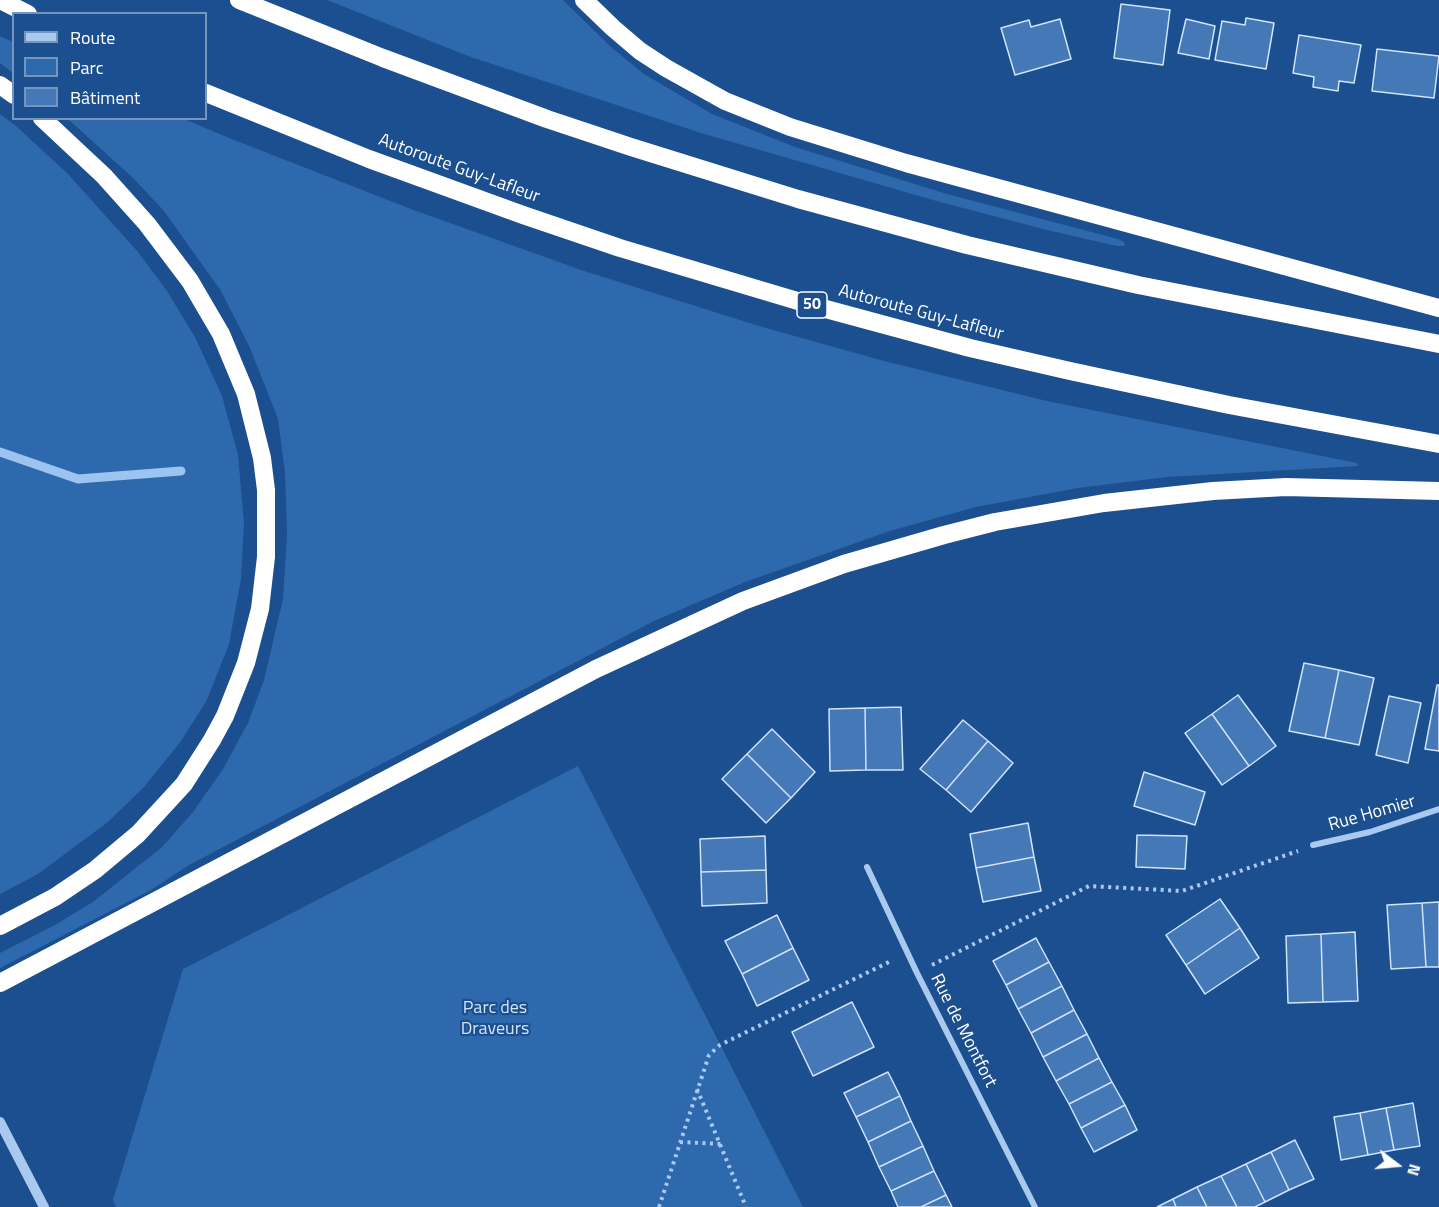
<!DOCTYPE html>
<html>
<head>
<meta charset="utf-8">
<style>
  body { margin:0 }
  #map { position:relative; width:1439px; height:1207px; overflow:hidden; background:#1b4f8f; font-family:"Titillium Web",sans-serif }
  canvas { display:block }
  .legend { position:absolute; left:12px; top:12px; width:195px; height:108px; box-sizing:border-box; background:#1b4f8f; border:2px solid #7695bc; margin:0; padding:8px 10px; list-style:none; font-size:18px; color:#fff }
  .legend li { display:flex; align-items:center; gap:12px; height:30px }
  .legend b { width:30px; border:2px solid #7695bc }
  .north { position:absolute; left:1367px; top:1135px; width:60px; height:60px; -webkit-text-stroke:4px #1b4f8f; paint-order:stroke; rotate:106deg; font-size:16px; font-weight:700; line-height:24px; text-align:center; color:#fff }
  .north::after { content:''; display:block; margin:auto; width:21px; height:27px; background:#fff; clip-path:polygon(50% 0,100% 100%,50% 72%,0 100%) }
</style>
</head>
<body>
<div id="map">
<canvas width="1439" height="1207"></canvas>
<ul class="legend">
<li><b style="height:8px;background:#a9c9ee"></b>Route</li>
<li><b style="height:16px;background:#2e69ad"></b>Parc</li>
<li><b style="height:16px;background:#4478b7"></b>Bâtiment</li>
</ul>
<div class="north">N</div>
</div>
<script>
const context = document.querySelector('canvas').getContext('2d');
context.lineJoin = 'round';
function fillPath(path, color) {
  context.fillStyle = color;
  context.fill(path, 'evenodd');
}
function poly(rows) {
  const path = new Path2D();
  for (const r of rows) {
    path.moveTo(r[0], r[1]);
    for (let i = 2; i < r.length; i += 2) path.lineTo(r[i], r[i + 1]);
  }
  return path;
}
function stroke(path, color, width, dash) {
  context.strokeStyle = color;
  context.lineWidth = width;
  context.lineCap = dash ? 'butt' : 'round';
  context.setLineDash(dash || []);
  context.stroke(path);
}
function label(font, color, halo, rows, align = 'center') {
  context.font = font + ' "Titillium Web",sans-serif';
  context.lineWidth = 4.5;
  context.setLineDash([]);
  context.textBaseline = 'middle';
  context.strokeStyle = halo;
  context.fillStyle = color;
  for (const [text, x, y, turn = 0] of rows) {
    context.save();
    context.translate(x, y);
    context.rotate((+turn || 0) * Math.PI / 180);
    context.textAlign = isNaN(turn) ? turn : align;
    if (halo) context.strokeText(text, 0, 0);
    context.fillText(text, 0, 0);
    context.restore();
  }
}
const green = poly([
  [327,0,563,0,612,48,644,74,712,114,795,147,947,194,1118,239,1124,242,1125,246,1117,246,1047,230,940,202,701,133,468,56],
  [0,36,13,42,13,73,0,63],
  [0,114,16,126,68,174,138,252,167,291,195,337,222,396,238,455,244,523,241,579,229,644,207,700,181,741,145,786,108,822,38,874,0,894],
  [68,119,184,119,229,138,411,209,581,270,759,326,884,361,1047,401,1357,463,1358,466,1167,477,1078,488,976,507,890,531,745,582,654,621,189,865,151,890,0,968,0,953,53,926,93,902,162,847,193,812,223,769,248,723,264,680,283,599,287,534,285,473,278,419,250,348,221,291,164,211,133,178],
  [578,766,803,1207,116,1207,113,1200,183,969]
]);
const stream = poly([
  [0,452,78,479,181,471]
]);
const building = poly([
  [1121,4,1170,10,1163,65,1114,58,1121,4],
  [1246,18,1274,23,1266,69,1215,60,1222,21,1245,25,1246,18],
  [1060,19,1071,59,1015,75,1001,28,1029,20,1031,27,1060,19],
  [1186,19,1215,26,1209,59,1178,53,1186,19],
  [1299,35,1361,45,1354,83,1339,81,1338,91,1313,87,1314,77,1293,73,1299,35],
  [1377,49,1439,56,1434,98,1372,91,1377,49],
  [1304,663,1339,670,1325,738,1289,731,1304,663],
  [1339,670,1374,678,1359,745,1325,738,1339,670],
  [1437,685,1439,685,1439,751,1425,749,1437,685],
  [1238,695,1276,746,1249,766,1212,714,1238,695],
  [1389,696,1421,703,1408,763,1376,755,1389,696],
  [901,707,903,770,866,770,865,708,901,707],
  [865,708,866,770,830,771,829,709,865,708],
  [1212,714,1249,766,1222,785,1185,733,1212,714],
  [963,720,988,741,946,790,920,769,963,720],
  [772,729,815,772,791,798,747,754,772,729],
  [988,741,1013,763,971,812,946,790,988,741],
  [747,754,791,798,766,823,722,779,747,754],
  [1144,772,1205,792,1195,825,1134,806,1144,772],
  [1028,823,1034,857,976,868,970,834,1028,823],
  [1137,835,1187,836,1185,869,1136,867,1137,835],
  [765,836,766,870,701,872,700,839,765,836],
  [1034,857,1041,891,983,902,976,868,1034,857],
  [766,870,767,903,702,906,701,872,766,870],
  [1220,899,1240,928,1186,965,1166,935,1220,899],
  [1439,902,1439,967,1426,967,1422,903,1439,902],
  [1422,903,1426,967,1391,969,1387,905,1422,903],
  [777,915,793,948,742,974,725,941,777,915],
  [1240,928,1259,958,1205,994,1186,965,1240,928],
  [1355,932,1358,1001,1323,1002,1321,934,1355,932],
  [1321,934,1323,1002,1288,1003,1286,936,1321,934],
  [1036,938,1049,962,1006,985,993,961,1036,938],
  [793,948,809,980,757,1006,742,974,793,948],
  [1049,962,1062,986,1018,1009,1006,985,1049,962],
  [1062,986,1074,1010,1031,1033,1018,1009,1062,986],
  [852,1002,874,1047,813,1076,792,1032,852,1002],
  [1074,1010,1087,1034,1043,1057,1031,1033,1074,1010],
  [1087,1034,1099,1058,1056,1081,1043,1057,1087,1034],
  [1099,1058,1112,1082,1069,1104,1056,1081,1099,1058],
  [888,1072,900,1096,856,1117,844,1093,888,1072],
  [1112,1082,1125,1105,1081,1128,1069,1104,1112,1082],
  [900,1096,911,1121,868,1142,856,1117,900,1096],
  [1413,1103,1420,1146,1394,1150,1386,1108,1413,1103],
  [1125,1105,1137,1130,1094,1152,1081,1128,1125,1105],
  [1386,1108,1394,1150,1368,1155,1360,1113,1386,1108],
  [1360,1113,1368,1155,1341,1160,1334,1117,1360,1113],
  [911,1121,923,1146,879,1167,868,1142,911,1121],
  [1295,1140,1314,1179,1289,1190,1271,1152,1295,1140],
  [923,1146,934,1171,891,1191,879,1167,923,1146],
  [1271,1152,1289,1190,1265,1202,1246,1164,1271,1152],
  [1246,1164,1265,1202,1255,1207,1237,1207,1221,1176,1246,1164],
  [934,1171,946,1195,921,1207,898,1207,891,1191,934,1171],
  [1221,1176,1237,1207,1207,1207,1197,1187,1221,1176],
  [1197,1187,1207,1207,1176,1207,1173,1199,1197,1187],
  [946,1195,952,1207,921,1207,946,1195],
  [1173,1199,1176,1207,1157,1207,1173,1199]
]);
const path = poly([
  [932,965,1089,886,1182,891,1298,851],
  [697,1089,746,1207],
  [680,1142,721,1144],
  [659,1207,709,1055,720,1045,893,960]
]);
const minor = poly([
  [1313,845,1370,832,1439,809],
  [867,867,917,973,1035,1207]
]);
const tertiary = poly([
  [0,1122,44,1207]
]);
const motorway = poly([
  [0,0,28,14],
  [239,0,383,58,547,119,631,147,798,199,967,245,1138,285,1439,344],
  [584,0,613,28,640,51,666,68,725,101,790,127,906,163,1439,308],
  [0,85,14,95],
  [206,93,369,159,523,215,620,248,811,305,970,348,1070,371,1229,405,1439,444],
  [0,926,55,897,95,870,138,834,184,784,212,740,225,716,246,663,260,609,266,557,266,490,262,458,246,394,221,334,190,281,147,224,104,176,42,118],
  [0,983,596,669,743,601,844,564,944,535,995,522,1104,503,1213,491,1286,487,1439,491]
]);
const shields = [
  [812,305,30]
];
const shieldNames = [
  ["50",812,305]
];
const streetNames = [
  ["Autoroute Guy-Lafleur",459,169,20],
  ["Autoroute Guy-Lafleur",921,313,15],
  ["Rue Homier",1372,814,-16],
  ["Rue de Montfort",963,1031,63]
];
const parkNames = [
  ["Parc des",495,1009],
  ["Draveurs",495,1030]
];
fillPath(green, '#2e69ad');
stroke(stream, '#9cc4f0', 9);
fillPath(building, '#4478b7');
stroke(building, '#cfe3fa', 1.5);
stroke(path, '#a9c9ee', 4, [3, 4.5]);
stroke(minor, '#a9c9ee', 6);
stroke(tertiary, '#a9c9ee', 10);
stroke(motorway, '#fff', 18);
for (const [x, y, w] of shields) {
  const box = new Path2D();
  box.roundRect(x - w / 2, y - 13, w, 26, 4.5);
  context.fillStyle = '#1b4f8f';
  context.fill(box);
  stroke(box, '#fff', 1.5);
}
label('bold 16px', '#fff', null, shieldNames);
label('18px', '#fff', '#1b4f8f', streetNames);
label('18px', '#cfe3fa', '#1b4f8f', parkNames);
</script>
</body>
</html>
